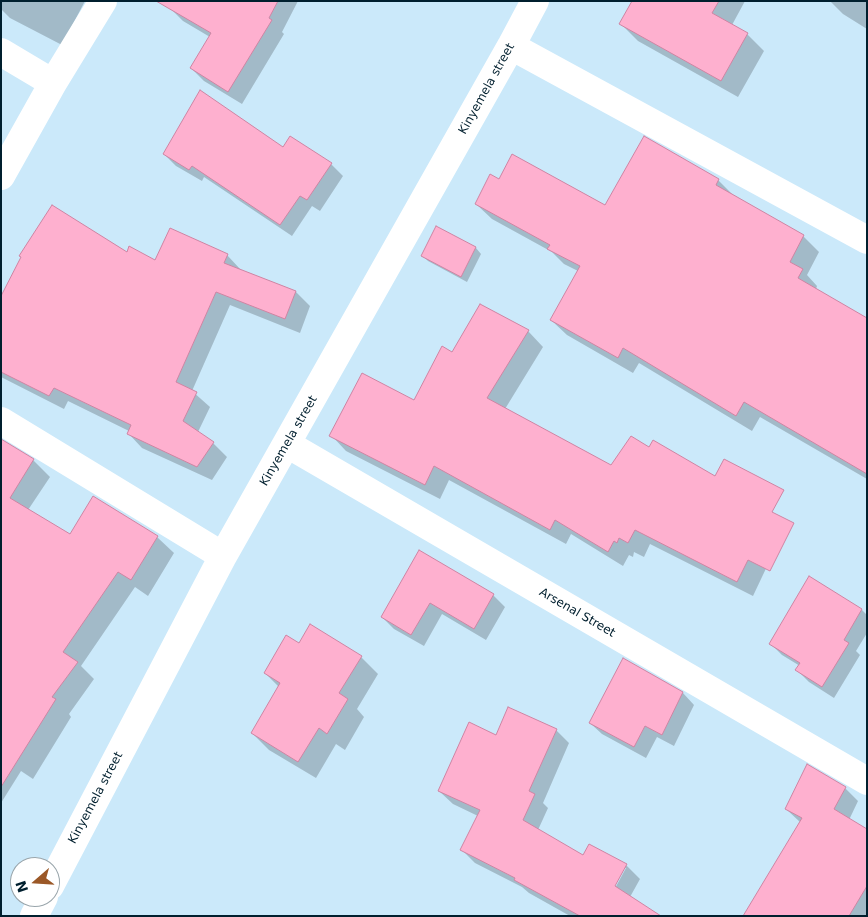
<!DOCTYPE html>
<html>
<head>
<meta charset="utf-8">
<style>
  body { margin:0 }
  #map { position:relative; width:868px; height:917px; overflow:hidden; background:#cbe9fa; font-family:"DejaVu Sans",sans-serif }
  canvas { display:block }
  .frame { position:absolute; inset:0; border:2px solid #001f2e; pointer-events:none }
  .north { position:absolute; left:10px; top:857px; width:50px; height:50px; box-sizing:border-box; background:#fff; border:1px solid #99a5ab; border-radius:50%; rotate:251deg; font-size:14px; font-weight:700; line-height:20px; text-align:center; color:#001f2e }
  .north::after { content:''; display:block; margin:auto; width:18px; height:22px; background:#9b5827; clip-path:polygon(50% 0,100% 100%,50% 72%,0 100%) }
</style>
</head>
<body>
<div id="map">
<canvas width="868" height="917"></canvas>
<div class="frame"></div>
<div class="north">N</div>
</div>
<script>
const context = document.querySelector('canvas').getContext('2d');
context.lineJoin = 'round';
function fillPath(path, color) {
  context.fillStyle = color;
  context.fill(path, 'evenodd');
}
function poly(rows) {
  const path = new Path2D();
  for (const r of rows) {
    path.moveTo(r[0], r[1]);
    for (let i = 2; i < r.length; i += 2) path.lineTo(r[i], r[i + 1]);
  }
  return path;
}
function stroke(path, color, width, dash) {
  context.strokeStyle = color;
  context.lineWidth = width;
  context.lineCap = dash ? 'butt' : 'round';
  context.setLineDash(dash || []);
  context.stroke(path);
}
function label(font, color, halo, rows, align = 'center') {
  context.font = font + ' "DejaVu Sans",sans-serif';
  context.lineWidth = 4;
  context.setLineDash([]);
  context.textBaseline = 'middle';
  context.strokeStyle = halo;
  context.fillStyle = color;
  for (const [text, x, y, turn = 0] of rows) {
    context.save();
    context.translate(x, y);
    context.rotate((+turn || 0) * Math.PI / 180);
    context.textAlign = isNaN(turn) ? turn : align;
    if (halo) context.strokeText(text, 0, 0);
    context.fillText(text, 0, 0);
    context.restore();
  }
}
const shadow = poly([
  [1,1,85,1,62,45,10,18,1,9],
  [174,1,298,1,282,32,284,34,242,104,204,81,191,68,210,37,183,21,170,8],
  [633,1,745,1,732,25,747,34,764,51,738,97,638,41,621,24],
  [830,1,867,1,867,29,843,14],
  [644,138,718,180,734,196,803,236,819,252,807,275,817,286,816,289,867,319,867,479,760,417,752,431,639,363,633,373,567,335,551,320,578,271,564,264,552,252,492,219,476,204,500,180,605,206],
  [283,149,331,164,343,176,320,211,312,206,292,236,204,177,202,181,176,166,164,154],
  [436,227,476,248,481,254,467,282,428,261,422,255],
  [127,254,156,262,227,255,241,270,296,292,310,306,300,333,230,305,192,391,210,407,198,432,213,443,227,457,212,480,142,448,128,433,129,431,68,401,64,409,1,377,1,299],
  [480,305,528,331,543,347,505,409,770,560,753,596,650,544,644,557,634,552,633,557,629,555,623,566,571,534,566,544,449,480,440,499,346,451,331,435,414,402,452,353],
  [1,438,2,441,33,460,50,477,28,510,70,536,157,537,174,553,148,596,135,587,81,666,94,679,69,714,71,717,33,779,21,771,1,803],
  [420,552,493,595,505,607,486,640,442,614,424,646,394,629,382,617],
  [810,578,862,610,867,615,867,633,856,651,860,655,834,698,809,682,797,670,800,666,782,655,770,643],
  [300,644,361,657,378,674,357,709,364,717,345,750,336,744,316,778,269,750,252,733,279,687,265,673],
  [624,660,683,693,694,705,674,746,657,737,646,758,602,734,590,723],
  [556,730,569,743,543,803,548,808,538,830,584,857,589,845,626,865,640,879,630,897,658,916,570,916,529,893,522,887,475,863,461,849,478,816,453,804,439,791,497,736],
  [624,868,626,868,613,892,611,891],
  [845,788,858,801,849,820,867,831,867,916,749,916,800,822,786,809]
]);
const building = poly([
  [156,1,278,1,269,18,272,20,228,92,190,68,211,33,156,1],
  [632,1,719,1,712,13,748,33,721,81,619,24,632,1],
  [200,90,283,147,290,136,332,163,307,200,300,196,280,225,192,166,189,170,163,154,200,90],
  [644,136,719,179,716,185,804,235,790,262,803,269,798,278,867,318,867,474,744,402,736,416,623,348,618,358,550,320,580,266,547,249,550,245,475,204,490,174,499,179,512,154,605,205,644,136],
  [52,205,127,252,129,246,155,260,170,228,228,254,224,263,296,291,285,319,216,292,176,382,197,392,183,421,214,442,197,467,127,434,131,425,54,388,49,396,1,372,1,296,21,257,19,256,52,205],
  [436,226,476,247,461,277,421,256,436,226],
  [480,304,529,330,487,398,611,465,631,436,649,447,653,440,715,476,724,459,784,490,772,512,794,523,770,571,748,560,737,582,635,530,628,543,619,538,617,543,614,541,608,552,555,520,550,530,434,466,425,485,329,436,362,373,414,400,442,346,452,352,480,304],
  [1,439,34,459,10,498,70,534,93,496,158,536,131,580,118,572,63,652,78,662,52,697,56,699,1,787,1,439],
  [419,550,494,594,474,629,430,603,411,635,381,617,419,550],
  [809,576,862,609,844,640,849,643,822,687,795,670,800,663,769,644,809,576],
  [310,624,362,656,339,693,348,699,327,734,319,728,298,762,251,733,280,683,264,673,286,635,299,643,310,624],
  [623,658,683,692,662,735,645,726,634,747,589,723,623,658],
  [508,707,557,729,529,791,535,794,523,820,583,855,589,844,627,864,615,886,661,916,580,916,514,880,515,878,460,850,480,810,438,791,469,722,496,735,508,707],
  [807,764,846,787,834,809,867,829,867,886,849,916,743,916,802,818,785,809,807,764]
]);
const street = poly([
  [511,46,867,240],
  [1,52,53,83],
  [1,176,53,83,103,1],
  [1,421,223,556],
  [287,444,867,781],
  [50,886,223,556,511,46,535,1],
  [34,916,44,897]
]);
const streetNames = [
  ["Kinyemela street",487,89,-61],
  ["Kinyemela street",289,441,-60],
  ["Arsenal Street",577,613,30],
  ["Kinyemela street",96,798,-62]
];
fillPath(shadow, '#0003');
fillPath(building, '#feb0cf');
stroke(building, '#ce84a3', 1);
stroke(street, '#fff', 28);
label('12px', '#001f2e', '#fff', streetNames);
</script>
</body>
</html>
